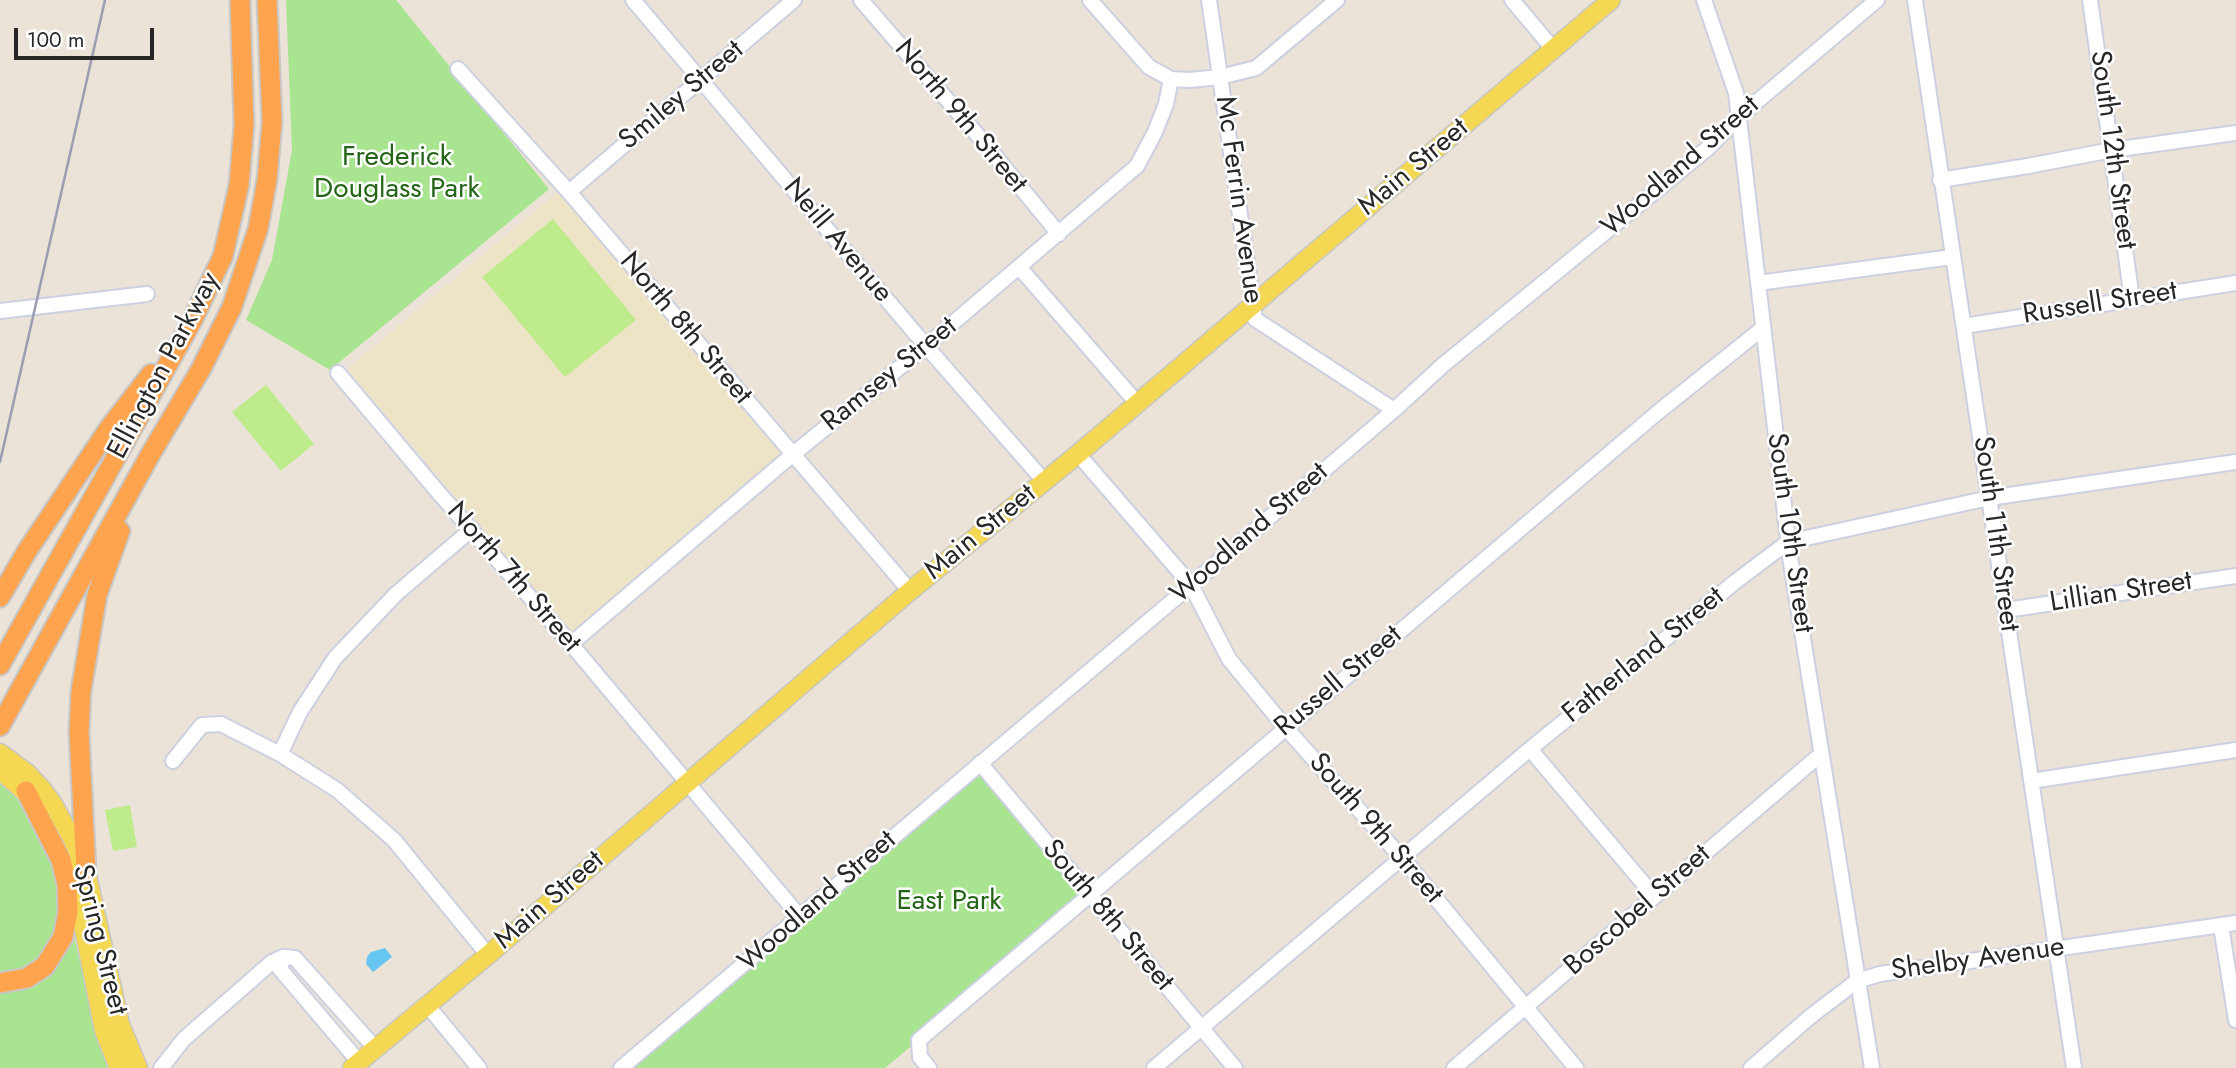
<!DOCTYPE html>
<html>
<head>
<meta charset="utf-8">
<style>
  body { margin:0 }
  #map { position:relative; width:2236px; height:1068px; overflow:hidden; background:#ebe3d7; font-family:Jost,sans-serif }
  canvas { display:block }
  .scale { position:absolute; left:14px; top:28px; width:140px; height:32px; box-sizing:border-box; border:4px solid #272727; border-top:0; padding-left:9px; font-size:21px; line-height:24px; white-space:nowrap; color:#272727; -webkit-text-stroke:5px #fff; paint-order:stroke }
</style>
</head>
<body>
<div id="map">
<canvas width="2236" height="1068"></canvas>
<div class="scale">100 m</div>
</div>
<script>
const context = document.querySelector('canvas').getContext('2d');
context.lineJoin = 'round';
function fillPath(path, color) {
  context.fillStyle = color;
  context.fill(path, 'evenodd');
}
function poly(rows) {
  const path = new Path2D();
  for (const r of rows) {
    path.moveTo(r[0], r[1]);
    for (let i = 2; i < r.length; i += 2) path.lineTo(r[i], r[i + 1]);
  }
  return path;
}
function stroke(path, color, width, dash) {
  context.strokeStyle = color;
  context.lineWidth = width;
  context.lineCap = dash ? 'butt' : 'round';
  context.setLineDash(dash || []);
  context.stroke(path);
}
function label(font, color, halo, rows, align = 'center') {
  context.font = font + ' Jost,sans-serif';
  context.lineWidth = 5;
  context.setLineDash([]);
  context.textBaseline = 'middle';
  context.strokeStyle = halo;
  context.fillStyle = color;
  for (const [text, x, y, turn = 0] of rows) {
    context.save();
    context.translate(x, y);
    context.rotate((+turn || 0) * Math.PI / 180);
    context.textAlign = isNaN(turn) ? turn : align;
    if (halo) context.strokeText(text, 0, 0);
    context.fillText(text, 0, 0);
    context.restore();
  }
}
const education = poly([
  [559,191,783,455,571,633,347,369]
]);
const green = poly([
  [286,0,396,0,549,189,330,370,246,320,272,260,292,150],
  [980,763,1090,897,885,1068,620,1068],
  [0,782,30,812,58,863,59,926,43,957,24,971,0,975],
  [71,937,74,937,98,1039,110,1068,0,1068,0,990]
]);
const pitch = poly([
  [553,219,636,320,565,377,482,277],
  [266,385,314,444,281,471,232,412],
  [130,805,137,847,113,851,105,810]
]);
const water = poly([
  [385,948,392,957,373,972,366,964,367,957,371,952]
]);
const minor = poly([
  [633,0,926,346,1044,481],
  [861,0,981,139,1059,234],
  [1090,0,1149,67,1171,79,1190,80,1220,77,1256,68,1337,0],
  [1209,0,1255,319,1394,410],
  [1512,0,1554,50],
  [1704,0,1736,93,1790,557,1872,1068],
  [1915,0,2074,1068],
  [2090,0,2132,299],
  [458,69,569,192,910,591],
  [1940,180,2028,166,2112,150,2236,133],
  [569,192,794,0],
  [1019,267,1137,403],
  [1758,283,1952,257],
  [0,311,147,294],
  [1964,326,2236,283],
  [338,373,438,492,571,644,800,917],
  [1078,454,1191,585,1229,659,1285,727,1409,866,1576,1068],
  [2006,610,2236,576],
  [571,644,792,455,926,346,1137,166,1155,132,1166,104,1171,79],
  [1530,749,1654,896],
  [280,754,300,712,335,658,396,594,472,529],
  [173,761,202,725,221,724,280,754,337,790,394,840,488,955],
  [980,763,1235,1068],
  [2031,781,2236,750],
  [2221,926,2236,1020],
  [427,1005,479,1068],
  [359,1062,280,969,283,957,295,958,375,1048],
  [161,1068,184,1039,272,962,283,957],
  [621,1068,1184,591,1394,410,1443,365,1708,148,1740,116,1877,0],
  [929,1068,920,1057,919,1040,1657,413,1763,328],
  [1154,1068,1530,749,1735,582,1788,542,1989,498,2236,462],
  [1454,1068,1821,754],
  [1751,1068,1811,1016,1857,981,1880,974,2236,923]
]);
const major = poly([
  [0,753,27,773,42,789,53,804,73,840,86,871,120,1024,138,1068],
  [0,770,35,801],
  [72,868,104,1031,119,1068],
  [352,1068,488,955,910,591,1078,454,1611,0]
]);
const highway = poly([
  [0,597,27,551,110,427,151,374],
  [0,665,192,321,223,256,239,185,244,125,240,0],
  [0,726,150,455,201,369,232,307,258,229,267,180,272,122,267,0],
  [86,871,79,732,81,691,97,595,120,531],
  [0,983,27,978,45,966,63,937,68,912,67,884,61,860,26,791]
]);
const rail = poly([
  [0,462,105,0]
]);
const streetNames = [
  ["Smiley Street",682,96,-40],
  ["North 9th Street",960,117,50],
  ["South 12th Street",2112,150,82],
  ["Woodland Street",1681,167,-41],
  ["Main Street",1414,168,-40],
  ["Mc Ferrin Avenue",1238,200,82],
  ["Neill Avenue",837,241,50],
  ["Russell Street",2100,304,-9],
  ["North 8th Street",685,329,50],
  ["Ellington Parkway",165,366,-62],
  ["Ramsey Street",890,375,-39],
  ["Main Street",981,533,-39],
  ["South 10th Street",1789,533,82],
  ["Woodland Street",1250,534,-41],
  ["South 11th Street",1995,534,82],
  ["North 7th Street",513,578,49],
  ["Lillian Street",2121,593,-9],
  ["Fatherland Street",1644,656,-39],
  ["Russell Street",1339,682,-40],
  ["South 9th Street",1375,829,49],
  ["Main Street",550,901,-41],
  ["Woodland Street",818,902,-41],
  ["Boscobel Street",1638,911,-41],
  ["South 8th Street",1107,916,50],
  ["Spring Street",99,940,76],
  ["Shelby Avenue",1978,960,-8]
];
const parkNames = [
  ["Frederick",397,158],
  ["Douglass Park",397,190],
  ["East Park",949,902]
];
fillPath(education, '#ede3c6');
fillPath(green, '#a9e491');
fillPath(pitch, '#beec8c');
fillPath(water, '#66c5f1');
stroke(minor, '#cdd0e1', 18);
stroke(major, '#c7c7c7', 21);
stroke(highway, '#c7c7c7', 23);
stroke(minor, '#fff', 14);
stroke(major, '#f4d753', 18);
stroke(highway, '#ffa44e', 19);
stroke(rail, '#9b9db2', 2.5);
label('28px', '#272727', '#fff', streetNames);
label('28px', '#236417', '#fff', parkNames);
</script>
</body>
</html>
